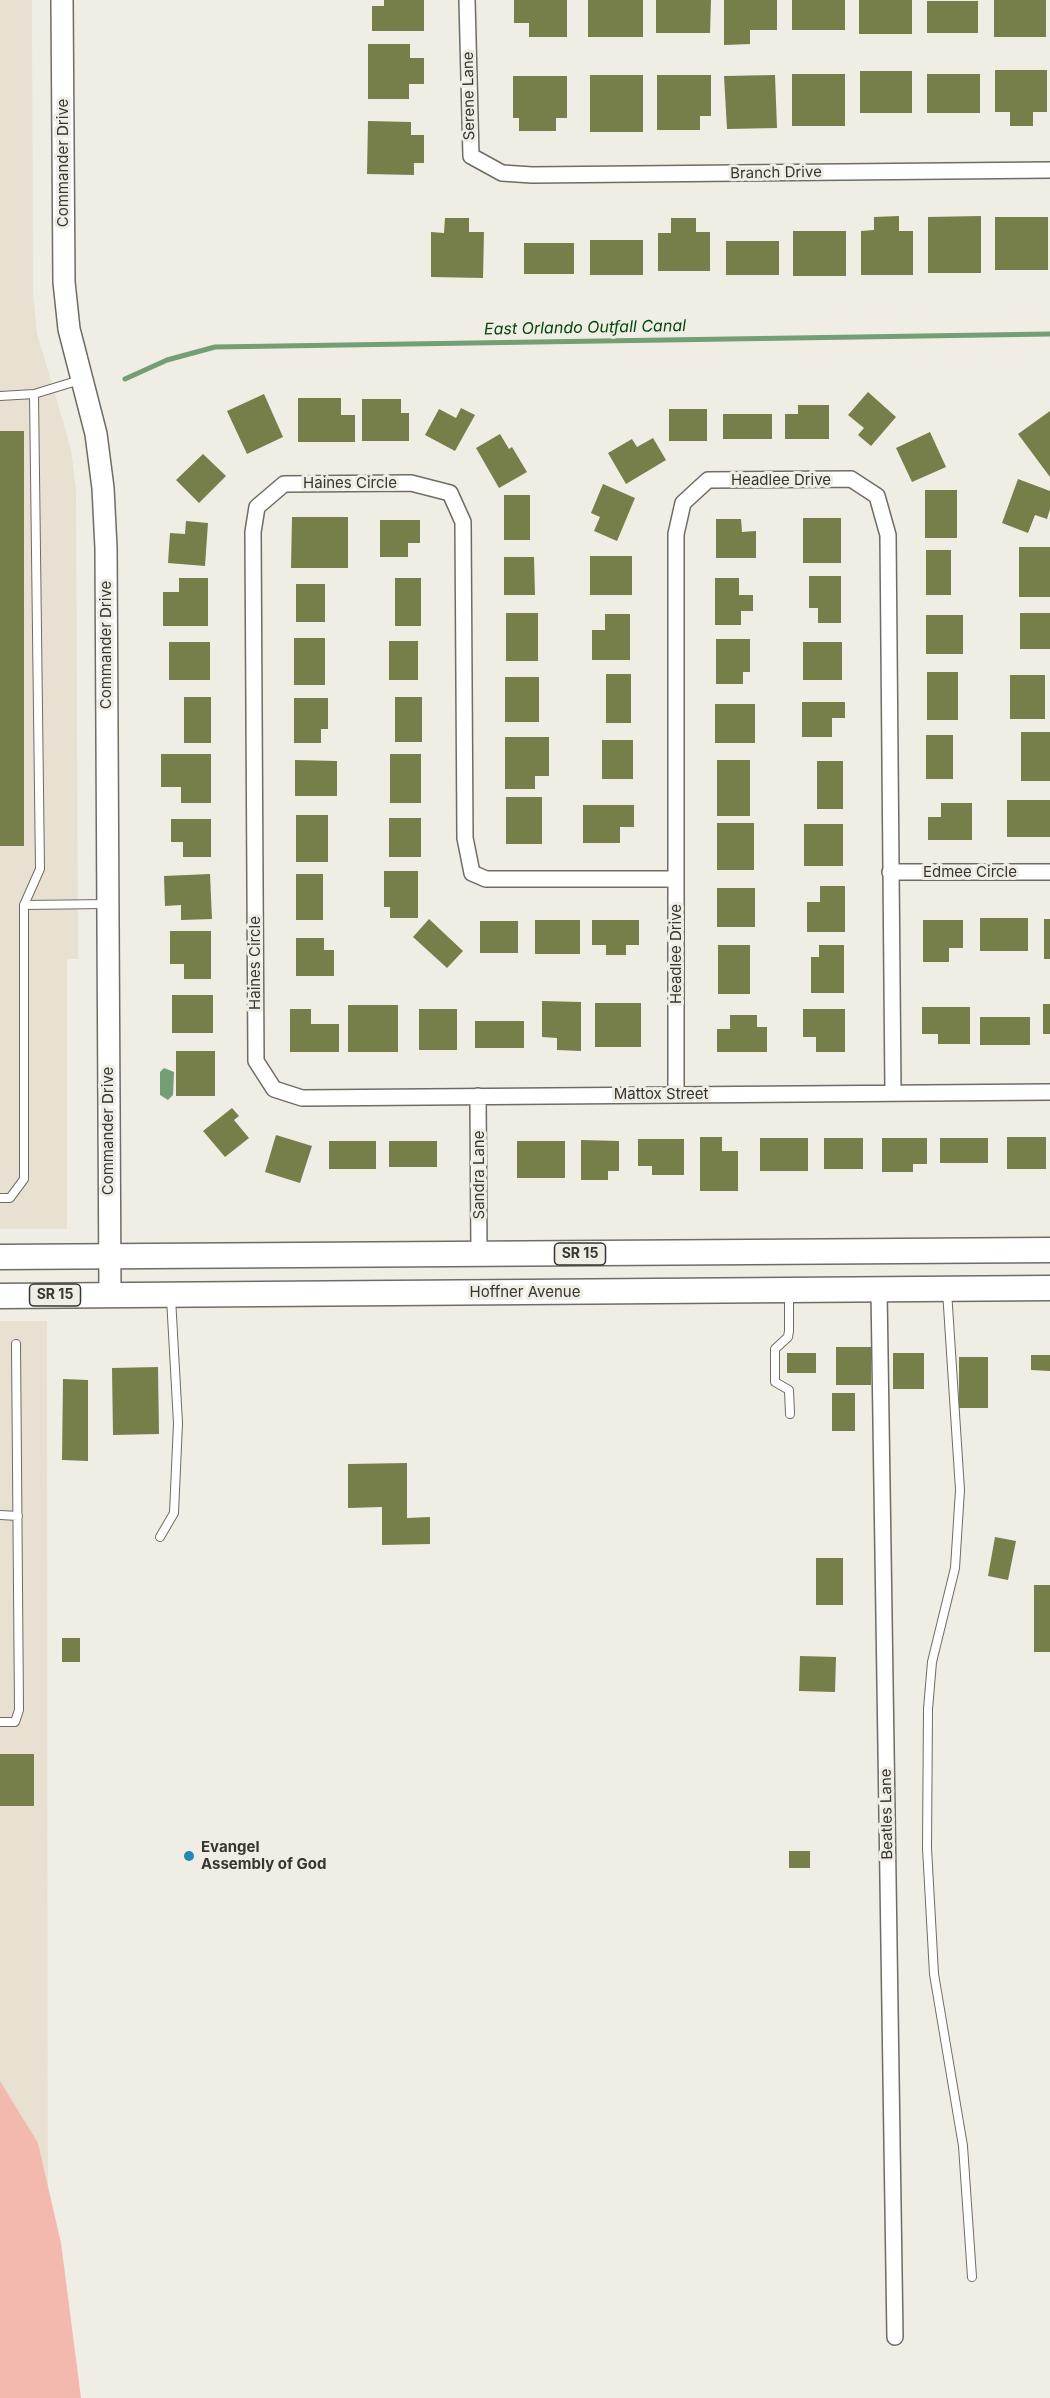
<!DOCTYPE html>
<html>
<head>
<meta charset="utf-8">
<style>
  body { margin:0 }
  canvas { display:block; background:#f0ede4 }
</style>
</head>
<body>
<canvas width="1050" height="2398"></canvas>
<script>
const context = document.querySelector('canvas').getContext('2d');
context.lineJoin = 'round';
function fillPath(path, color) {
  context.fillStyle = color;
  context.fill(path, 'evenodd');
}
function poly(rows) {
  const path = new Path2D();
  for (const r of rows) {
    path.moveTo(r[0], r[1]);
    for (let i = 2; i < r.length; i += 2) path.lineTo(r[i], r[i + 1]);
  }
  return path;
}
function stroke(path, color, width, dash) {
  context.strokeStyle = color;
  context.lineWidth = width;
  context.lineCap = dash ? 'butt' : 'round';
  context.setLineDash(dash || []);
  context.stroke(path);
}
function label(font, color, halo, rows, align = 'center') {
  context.font = font + ' Inter,sans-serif';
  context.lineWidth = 6;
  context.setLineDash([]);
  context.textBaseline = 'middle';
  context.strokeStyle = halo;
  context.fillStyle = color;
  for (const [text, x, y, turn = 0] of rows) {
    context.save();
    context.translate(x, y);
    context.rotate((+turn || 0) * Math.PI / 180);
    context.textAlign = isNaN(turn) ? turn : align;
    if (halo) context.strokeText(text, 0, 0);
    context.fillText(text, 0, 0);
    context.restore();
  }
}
const built = poly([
  [0,0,32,0,33,293,37,333,71,449,76,490,78,959,67,959,67,1229,0,1229],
  [0,1321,47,1321,48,2392,0,2392]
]);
const green = poly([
  [0,2081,38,2143,61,2243,81,2398,0,2398]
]);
const water = poly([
  [164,1068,174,1072,173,1095,168,1100,160,1095,160,1072]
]);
const stream = poly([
  [125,379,167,360,215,347,1050,334]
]);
const building = poly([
  [384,0,424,0,424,31,372,31,372,6,384,6],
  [514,0,567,0,567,37,529,37,529,23,514,23],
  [588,0,643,0,643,37,588,37],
  [656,0,711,0,710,33,656,33],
  [724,0,777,0,777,30,750,30,750,44,724,45],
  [792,0,845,0,845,30,792,30],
  [859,0,912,0,912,34,859,34],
  [994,0,1046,0,1046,37,994,37],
  [927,1,978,1,978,33,927,33],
  [368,44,410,44,410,58,424,58,424,84,409,84,409,99,368,99],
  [995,70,1047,70,1047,112,1033,112,1033,126,1010,126,1010,112,995,112],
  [860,71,912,71,912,113,860,113],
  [792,74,845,74,845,126,792,126],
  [927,74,980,74,980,113,927,113],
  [590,75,643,75,643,132,590,132],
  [657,75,711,75,711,116,700,116,700,130,657,130],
  [775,75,777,128,727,129,724,76],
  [513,76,567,76,567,118,556,118,556,131,519,131,519,118,513,118],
  [368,121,411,122,411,135,424,135,424,163,414,163,414,175,367,174],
  [899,216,899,231,913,231,913,275,861,275,861,231,874,230,874,217],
  [981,216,981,273,928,273,928,217],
  [995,217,1048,217,1048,270,995,270],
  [445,218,469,218,469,232,484,232,483,278,431,277,431,232,444,233],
  [671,218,696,218,696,232,710,232,710,271,658,271,658,233,671,233],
  [793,231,846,231,846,276,793,276],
  [590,240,643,240,643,275,590,275],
  [726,241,779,241,779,275,726,275],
  [524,243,574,243,574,274,524,274],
  [868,392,896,417,871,446,858,435,864,428,848,415],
  [264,394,283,437,247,454,227,411],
  [298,398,341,398,341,415,355,415,355,442,298,442],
  [362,399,401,399,401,413,409,413,409,441,362,441],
  [798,405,829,405,829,439,785,439,785,414,798,414],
  [461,408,475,415,455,451,425,435,439,409,456,418],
  [669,409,707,409,707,441,669,441],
  [1050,411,1050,477,1018,434],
  [723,414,772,414,772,439,723,439],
  [0,431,24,431,24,846,0,846],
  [930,432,946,467,912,482,896,448],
  [500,434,509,449,512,447,527,472,499,488,476,448],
  [653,438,666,460,626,484,608,453,632,439,637,447],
  [203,454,226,476,199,503,176,480],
  [1018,479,1050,491,1050,509,1047,519,1035,515,1028,533,1002,523],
  [603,484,635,498,617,541,594,531,600,517,591,513],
  [925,490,957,490,957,538,925,538],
  [504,495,530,495,530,540,504,540],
  [292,517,348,517,348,568,291,568],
  [803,518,841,518,841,563,803,563],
  [716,519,741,519,742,532,756,531,756,558,716,558],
  [380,520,420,520,420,543,408,543,408,557,380,557],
  [186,521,208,523,205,566,168,563,170,533,185,534],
  [1019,547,1050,547,1050,597,1019,597],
  [926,550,951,550,951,595,926,595],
  [590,556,632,556,632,595,590,595],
  [504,557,534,557,535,595,504,595],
  [809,576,841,576,841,623,818,623,818,608,809,608],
  [179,578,208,578,208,626,163,626,163,592,179,592],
  [395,578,421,578,421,626,395,626],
  [715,578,739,578,739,595,753,595,753,611,741,611,741,625,715,625],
  [296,584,325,584,325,622,296,622],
  [506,613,538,613,538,661,506,661],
  [1020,613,1050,613,1050,649,1020,649],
  [605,614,630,614,630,660,592,660,592,630,605,630],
  [926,615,963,615,963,654,926,654],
  [294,638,325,638,325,685,294,685],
  [716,639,750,639,750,672,743,672,743,684,716,684],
  [389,641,418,641,418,680,389,680],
  [169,642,210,642,210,680,169,680],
  [803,642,842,642,842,680,803,680],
  [927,672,958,672,958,720,927,720],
  [606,674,631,674,631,723,606,723],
  [1010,675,1045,675,1045,719,1010,719],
  [505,677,539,677,539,722,505,722],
  [184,697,211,697,211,743,184,743],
  [395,697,422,697,422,742,395,742],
  [294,698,328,698,328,729,321,729,321,743,294,743],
  [802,702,845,702,845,718,832,718,832,737,802,737],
  [715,704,755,704,755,743,715,743],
  [1021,732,1050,732,1050,781,1021,781],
  [926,735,953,735,953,779,926,779],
  [505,737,549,737,549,776,535,776,535,789,505,789],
  [602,740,633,740,633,779,602,779],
  [161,754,211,754,211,803,181,803,181,787,161,787],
  [390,754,421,754,421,803,390,803],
  [295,760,337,761,337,796,295,796],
  [717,760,750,760,750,816,717,816],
  [817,761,843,761,843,809,817,809],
  [506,797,542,797,542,844,506,844],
  [1007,800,1050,800,1050,837,1007,837],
  [941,803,972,803,972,840,928,840,928,817,941,817],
  [583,805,634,805,634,827,620,827,620,843,583,843],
  [296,815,328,815,328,862,296,862],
  [389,818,421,818,421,857,389,857],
  [171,819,211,819,211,857,183,857,183,842,171,842],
  [717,823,754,823,754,870,717,870],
  [804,824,843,824,843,866,804,866],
  [384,871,418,871,418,918,390,918,390,907,384,907],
  [210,874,212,919,181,920,181,905,165,906,164,876],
  [296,874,323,874,323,920,296,920],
  [820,886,845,886,845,932,807,932,807,902,820,902],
  [717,888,755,888,755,927,717,927],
  [980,918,1028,918,1028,951,980,951],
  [429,919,463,951,447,968,413,937],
  [1044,919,1050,919,1050,959,1044,959],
  [535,920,580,920,580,954,535,954],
  [592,920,639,920,639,945,626,945,626,955,606,955,606,945,592,945],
  [923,920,963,920,963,948,949,948,949,962,923,962],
  [480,921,518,921,518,953,480,953],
  [170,931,211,931,211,979,184,979,184,964,170,964],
  [296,938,324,938,324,950,334,950,334,976,296,976],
  [718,945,750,945,750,994,718,994],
  [819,945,844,945,844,993,811,993,811,957,819,957],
  [172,995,213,995,213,1033,172,1033],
  [542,1001,581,1002,581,1051,557,1050,557,1038,542,1037],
  [595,1003,641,1003,641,1047,595,1047],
  [1043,1004,1050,1004,1050,1034,1043,1034],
  [348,1005,398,1005,398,1052,348,1052],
  [922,1007,970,1007,970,1044,938,1044,938,1034,922,1034],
  [290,1009,311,1009,311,1024,339,1024,339,1052,290,1052],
  [419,1009,457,1009,457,1050,419,1050],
  [803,1009,845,1009,845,1052,816,1052,816,1037,803,1037],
  [730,1015,757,1015,757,1027,767,1027,767,1052,717,1052,717,1029,730,1029],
  [980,1017,1030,1017,1030,1045,980,1045],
  [475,1021,524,1021,524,1048,475,1048],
  [176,1051,215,1051,215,1096,176,1096],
  [232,1108,239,1116,234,1120,249,1138,225,1157,203,1131],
  [276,1135,312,1146,300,1183,265,1172],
  [700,1137,722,1137,722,1151,738,1151,738,1191,700,1191],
  [1007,1137,1046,1137,1046,1169,1007,1169],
  [760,1138,808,1138,808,1171,760,1171],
  [824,1138,863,1138,863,1169,824,1169],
  [882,1138,927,1138,927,1164,913,1164,913,1172,882,1172],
  [940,1138,988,1138,988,1163,940,1163],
  [638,1139,684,1139,684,1175,652,1175,652,1166,638,1166],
  [581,1140,619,1141,619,1171,608,1171,608,1180,581,1180],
  [329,1141,376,1141,376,1169,329,1169],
  [389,1141,437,1141,437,1167,389,1167],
  [517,1141,565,1141,565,1178,517,1178],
  [836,1347,871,1347,871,1385,836,1385],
  [787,1353,816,1353,816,1373,787,1373],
  [893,1353,924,1353,924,1389,893,1389],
  [1031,1355,1050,1355,1050,1371,1031,1370],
  [959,1357,988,1357,988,1408,959,1408],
  [158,1367,159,1434,113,1435,112,1368],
  [63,1379,88,1380,88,1461,62,1460],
  [832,1393,855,1393,855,1431,832,1431],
  [407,1463,407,1518,430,1517,430,1544,382,1545,382,1507,348,1508,348,1464],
  [995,1537,1016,1541,1008,1580,988,1576],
  [816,1558,843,1558,843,1605,816,1605],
  [1034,1585,1050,1585,1050,1652,1034,1652],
  [62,1638,80,1638,80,1662,62,1662],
  [800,1656,836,1657,835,1692,799,1691],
  [0,1754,34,1754,34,1806,0,1806],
  [789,1851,810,1851,810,1868,789,1868]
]);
const lane = poly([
  [0,396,34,394,80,380],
  [24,905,107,904],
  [0,1198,10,1198,24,1179,24,905,40,869,34,394],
  [947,1291,960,1490,955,1568,932,1662,928,1709,927,1848,934,1974,963,2146,972,2277],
  [789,1292,789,1331,788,1337,775,1349,775,1382,789,1390,790,1414],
  [0,1515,18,1516],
  [160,1537,174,1513,178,1423,171,1298],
  [0,1722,15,1722,19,1710,16,1344]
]);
const street = poly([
  [467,0,471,156,502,173,532,175,1050,170],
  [890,872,1050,872],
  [676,879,486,879,472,873,465,838,463,522,450,493,411,483,284,484,257,507,253,532,256,1061,274,1089,302,1098,1050,1092],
  [676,1094,676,534,683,503,708,480,851,479,877,496,888,535,893,1092],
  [478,1096,479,1254],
  [879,1290,895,2337]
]);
const secondary = poly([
  [62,0,64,282,69,329,96,434,103,488,106,548,110,1294]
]);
const primary = poly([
  [0,1257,1050,1250],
  [0,1296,1050,1288]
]);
const markers = [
  [189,1856,6,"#2489b2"]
];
const shields = [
  [580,1254,51],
  [55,1295,51]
];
const shieldNames = [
  ["SR 15",580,1254],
  ["SR 15",55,1295]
];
const streetNames = [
  ["Serene Lane",469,96,-91],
  ["Commander Drive",63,163,-90],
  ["Branch Drive",776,173,-1],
  ["Headlee Drive",781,480],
  ["Haines Circle",350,483],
  ["Commander Drive",106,645,-90],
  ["Edmee Circle",970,872],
  ["Headlee Drive",676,954,-90],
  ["Haines Circle",255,963,-90],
  ["Mattox Street",661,1094],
  ["Commander Drive",108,1131,-90],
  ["Sandra Lane",479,1175,-90],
  ["Hoffner Avenue",525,1292],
  ["Beatles Lane",887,1814,-91]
];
const poiNames = [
  ["Evangel",201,1847],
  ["Assembly of God",201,1864]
];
const waterNames = [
  ["East Orlando Outfall Canal",585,328,-1]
];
fillPath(built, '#e8e1d2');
fillPath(green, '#f4b9ae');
fillPath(water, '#749f75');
stroke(stream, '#749f75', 5);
fillPath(building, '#767f49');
stroke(lane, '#6f6c65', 10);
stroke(street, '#6f6c65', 18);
stroke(secondary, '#6f6c65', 24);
stroke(primary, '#6f6c65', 27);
stroke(lane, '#fff', 8);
stroke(street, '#fff', 15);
stroke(secondary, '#fff', 21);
stroke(primary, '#fff', 24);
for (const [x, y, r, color] of markers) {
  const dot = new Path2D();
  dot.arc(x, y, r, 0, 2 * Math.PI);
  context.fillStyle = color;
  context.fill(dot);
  stroke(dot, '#f0ede4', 2);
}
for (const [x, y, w] of shields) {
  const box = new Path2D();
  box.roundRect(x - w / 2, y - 11, w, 22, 4.5);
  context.fillStyle = '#f0ede4';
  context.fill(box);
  stroke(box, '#373532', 1.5);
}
label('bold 14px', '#373532', null, shieldNames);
label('15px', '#373532', '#f0ede4', streetNames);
label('bold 15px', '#373532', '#f0ede4', poiNames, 'left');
label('italic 16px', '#01470f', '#f0ede4', waterNames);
</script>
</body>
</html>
